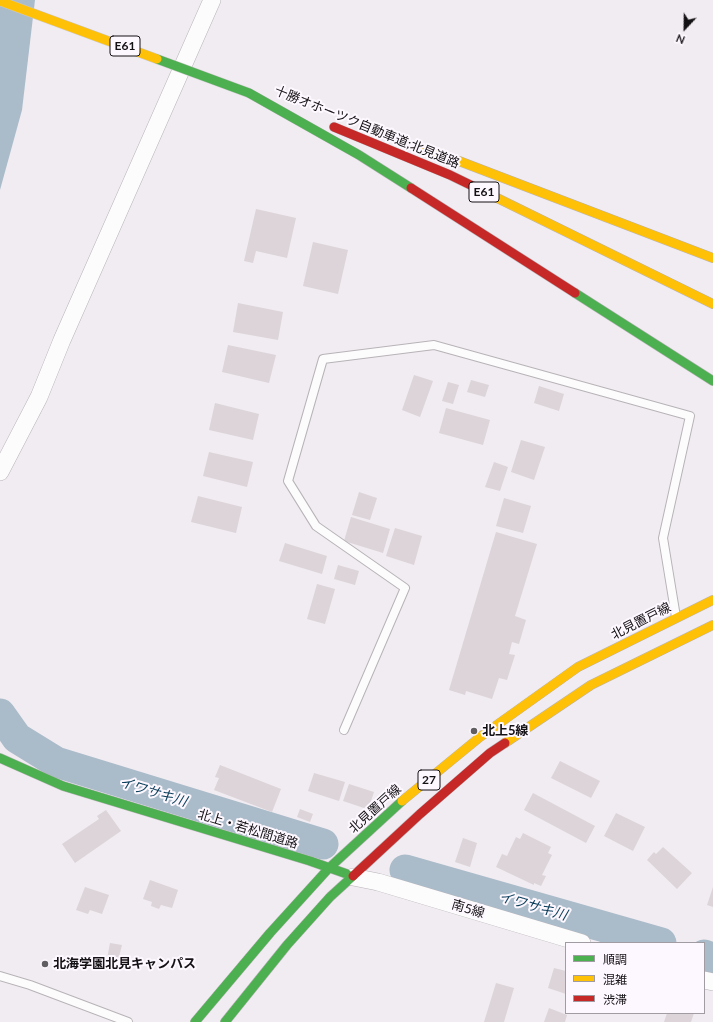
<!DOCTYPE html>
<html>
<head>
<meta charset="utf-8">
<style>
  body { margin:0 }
  #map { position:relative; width:713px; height:1022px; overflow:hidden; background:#f1ecf1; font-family:Lato,"Noto Sans JP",sans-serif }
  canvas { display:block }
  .legend { position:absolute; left:565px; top:942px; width:140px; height:72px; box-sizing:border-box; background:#fdf8ff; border:1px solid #a09ca1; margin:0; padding:5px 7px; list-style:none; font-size:12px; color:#141114 }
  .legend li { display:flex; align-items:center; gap:8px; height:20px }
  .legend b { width:20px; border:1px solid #a09ca1 }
  .north { position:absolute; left:665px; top:8px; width:40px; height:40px; -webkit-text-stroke:3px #fdf8ff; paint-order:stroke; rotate:202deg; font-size:11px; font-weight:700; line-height:16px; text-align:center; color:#141114 }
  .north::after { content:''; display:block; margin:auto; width:14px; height:18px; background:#141114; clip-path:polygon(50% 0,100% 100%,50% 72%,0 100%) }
</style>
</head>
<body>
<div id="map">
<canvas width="713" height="1022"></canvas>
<ul class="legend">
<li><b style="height:5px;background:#4caf50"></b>順調</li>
<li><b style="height:5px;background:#ffc107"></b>混雑</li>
<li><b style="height:5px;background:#c62828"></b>渋滞</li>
</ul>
<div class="north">N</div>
</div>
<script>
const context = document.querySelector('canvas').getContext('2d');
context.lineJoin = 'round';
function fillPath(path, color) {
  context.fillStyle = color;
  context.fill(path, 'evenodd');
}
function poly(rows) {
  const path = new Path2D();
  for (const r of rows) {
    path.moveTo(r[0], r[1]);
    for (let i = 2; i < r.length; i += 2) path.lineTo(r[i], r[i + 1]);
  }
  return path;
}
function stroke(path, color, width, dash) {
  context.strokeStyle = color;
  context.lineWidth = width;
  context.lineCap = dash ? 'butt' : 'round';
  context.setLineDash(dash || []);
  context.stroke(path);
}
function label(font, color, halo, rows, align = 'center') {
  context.font = font + ' Lato,"Noto Sans JP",sans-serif';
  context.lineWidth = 4;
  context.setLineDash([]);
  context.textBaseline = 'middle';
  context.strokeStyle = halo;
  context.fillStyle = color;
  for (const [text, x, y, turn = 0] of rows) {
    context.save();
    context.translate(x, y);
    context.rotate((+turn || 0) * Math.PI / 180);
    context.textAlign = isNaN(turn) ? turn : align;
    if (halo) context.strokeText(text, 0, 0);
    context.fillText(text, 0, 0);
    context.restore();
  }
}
const water = poly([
  [0,0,35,0,22,110,0,190]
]);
const river = poly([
  [0,714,17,738,56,762,323,844],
  [405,870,661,943],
  [704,955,713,958]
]);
const building = poly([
  [256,209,296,218,287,258,256,251,253,263,244,261],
  [313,242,348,250,338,294,303,286],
  [238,303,283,312,278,340,233,332],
  [228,345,276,355,269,383,222,372],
  [414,375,433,381,420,417,402,410],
  [471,380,489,385,485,397,467,392],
  [448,382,459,385,453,404,442,401],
  [539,386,564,394,559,411,534,403],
  [215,403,259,414,253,440,209,430],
  [446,408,490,420,483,445,439,433],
  [521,440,545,447,534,480,511,472],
  [209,452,253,462,247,487,203,476],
  [494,462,508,467,500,491,485,487],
  [359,492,377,498,370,520,352,515],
  [198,496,242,507,236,533,191,522],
  [504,498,531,506,523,533,496,526],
  [351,517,390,529,383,553,344,541],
  [395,528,422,536,414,565,386,556],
  [496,532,537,544,515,616,526,620,519,644,512,642,509,654,515,655,507,680,499,678,492,699,466,691,465,695,449,690],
  [285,543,327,556,322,574,279,561],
  [338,565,359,571,355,585,334,579],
  [317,584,335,589,325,624,307,619],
  [560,761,600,781,591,798,551,778],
  [220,765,281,789,272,812,214,790,219,778,215,777],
  [314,773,345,782,339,801,308,791],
  [349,784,374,792,370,804,364,808,343,801],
  [533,793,595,826,586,843,524,810],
  [300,809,313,814,310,822,297,817],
  [106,810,121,831,75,863,62,844,99,819,97,816],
  [616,813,645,827,633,851,604,836],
  [523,833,551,847,548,853,552,855,542,875,546,876,541,886,534,883,534,885,496,867,502,854,507,856,516,837,520,839],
  [463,838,477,843,470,867,455,862],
  [663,847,692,873,677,889,647,860,654,852,656,854],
  [150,880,178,890,172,908,161,905,159,909,151,906,152,902,143,899],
  [85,887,109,895,102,914,90,910,88,914,76,910],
  [713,887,713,907,707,905],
  [110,943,122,945,118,961,107,959],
  [554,968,566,971,566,994,548,988],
  [496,983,514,988,504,1022,484,1022],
  [549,1008,567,1015,565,1022,544,1022],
  [667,1013,694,1013,691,1022,664,1022]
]);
const lane = poly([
  [344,730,405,588,316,526,288,481,323,359,434,345,690,416,663,538,676,617],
  [0,976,30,985,128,1022]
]);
const street = poly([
  [0,472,39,397,62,340,212,0],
  [353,877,378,882,582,943],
  [704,980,713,982]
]);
const fast = poly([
  [249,93,359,155,411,188],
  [575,293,713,381],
  [0,758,63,786,310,861,347,874],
  [195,1022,270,933,329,868,402,801],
  [225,1022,287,945,330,897,353,876]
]);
const slow = poly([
  [422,149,459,161,713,258],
  [487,193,713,304],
  [505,743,591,685,713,625],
  [402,801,480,737,578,667,713,600]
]);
const jam = poly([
  [334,127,450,175,487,193],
  [411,188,575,293],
  [353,876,420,814,490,753,505,743]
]);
const fastBridge = poly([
  [157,59,249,93]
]);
const slowBridge = poly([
  [0,1,157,59]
]);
const markers = [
  [474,731,4,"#615e61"],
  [45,964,4,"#615e61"]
];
const shields = [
  [125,46,30],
  [484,192,30],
  [429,780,22]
];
const shieldNames = [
  ["E61",125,46],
  ["E61",484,192],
  ["27",429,780]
];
const streetNames = [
  ["十勝オホーツク自動車道;北見道路",367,127,22],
  ["北見置戸線",641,621,-27],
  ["北見置戸線",375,809,-42],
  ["北上・若松間道路",248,829,17],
  ["南5線",468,909,17]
];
const poiNames = [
  ["北上5線",482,731],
  ["北海学園北見キャンパス",53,964]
];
const waterNames = [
  ["イワサキ川",153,792,17],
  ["イワサキ川",533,906,16]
];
fillPath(water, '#aabbca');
stroke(river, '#aabbca', 31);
fillPath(building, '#dcd4d8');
stroke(lane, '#b7b3b7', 10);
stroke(street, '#b7b3b7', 18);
stroke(fast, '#b7b3b7', 10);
stroke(slow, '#b7b3b7', 10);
stroke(jam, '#b7b3b7', 10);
stroke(lane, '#fdfcfd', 8);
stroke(street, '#fdfcfd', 17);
stroke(fast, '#4caf50', 9);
stroke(slow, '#ffc107', 9);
stroke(jam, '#c62828', 9);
stroke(fastBridge, '#cbc8cb', 10, []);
stroke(slowBridge, '#cbc8cb', 10, []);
stroke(fastBridge, '#4caf50', 9);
stroke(slowBridge, '#ffc107', 9);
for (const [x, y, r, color] of markers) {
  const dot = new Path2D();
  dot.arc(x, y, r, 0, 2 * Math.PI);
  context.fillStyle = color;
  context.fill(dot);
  stroke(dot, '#fdf8ff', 1.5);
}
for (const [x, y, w] of shields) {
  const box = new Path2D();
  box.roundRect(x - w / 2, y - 10, w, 20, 3);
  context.fillStyle = '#fdf8ff';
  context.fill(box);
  stroke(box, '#141114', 1);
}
label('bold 12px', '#141114', null, shieldNames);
label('13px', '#141114', '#fdf8ff', streetNames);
label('bold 13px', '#141114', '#fdf8ff', poiNames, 'left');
label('italic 14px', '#0b3e5b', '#fdf8ff', waterNames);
</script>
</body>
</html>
